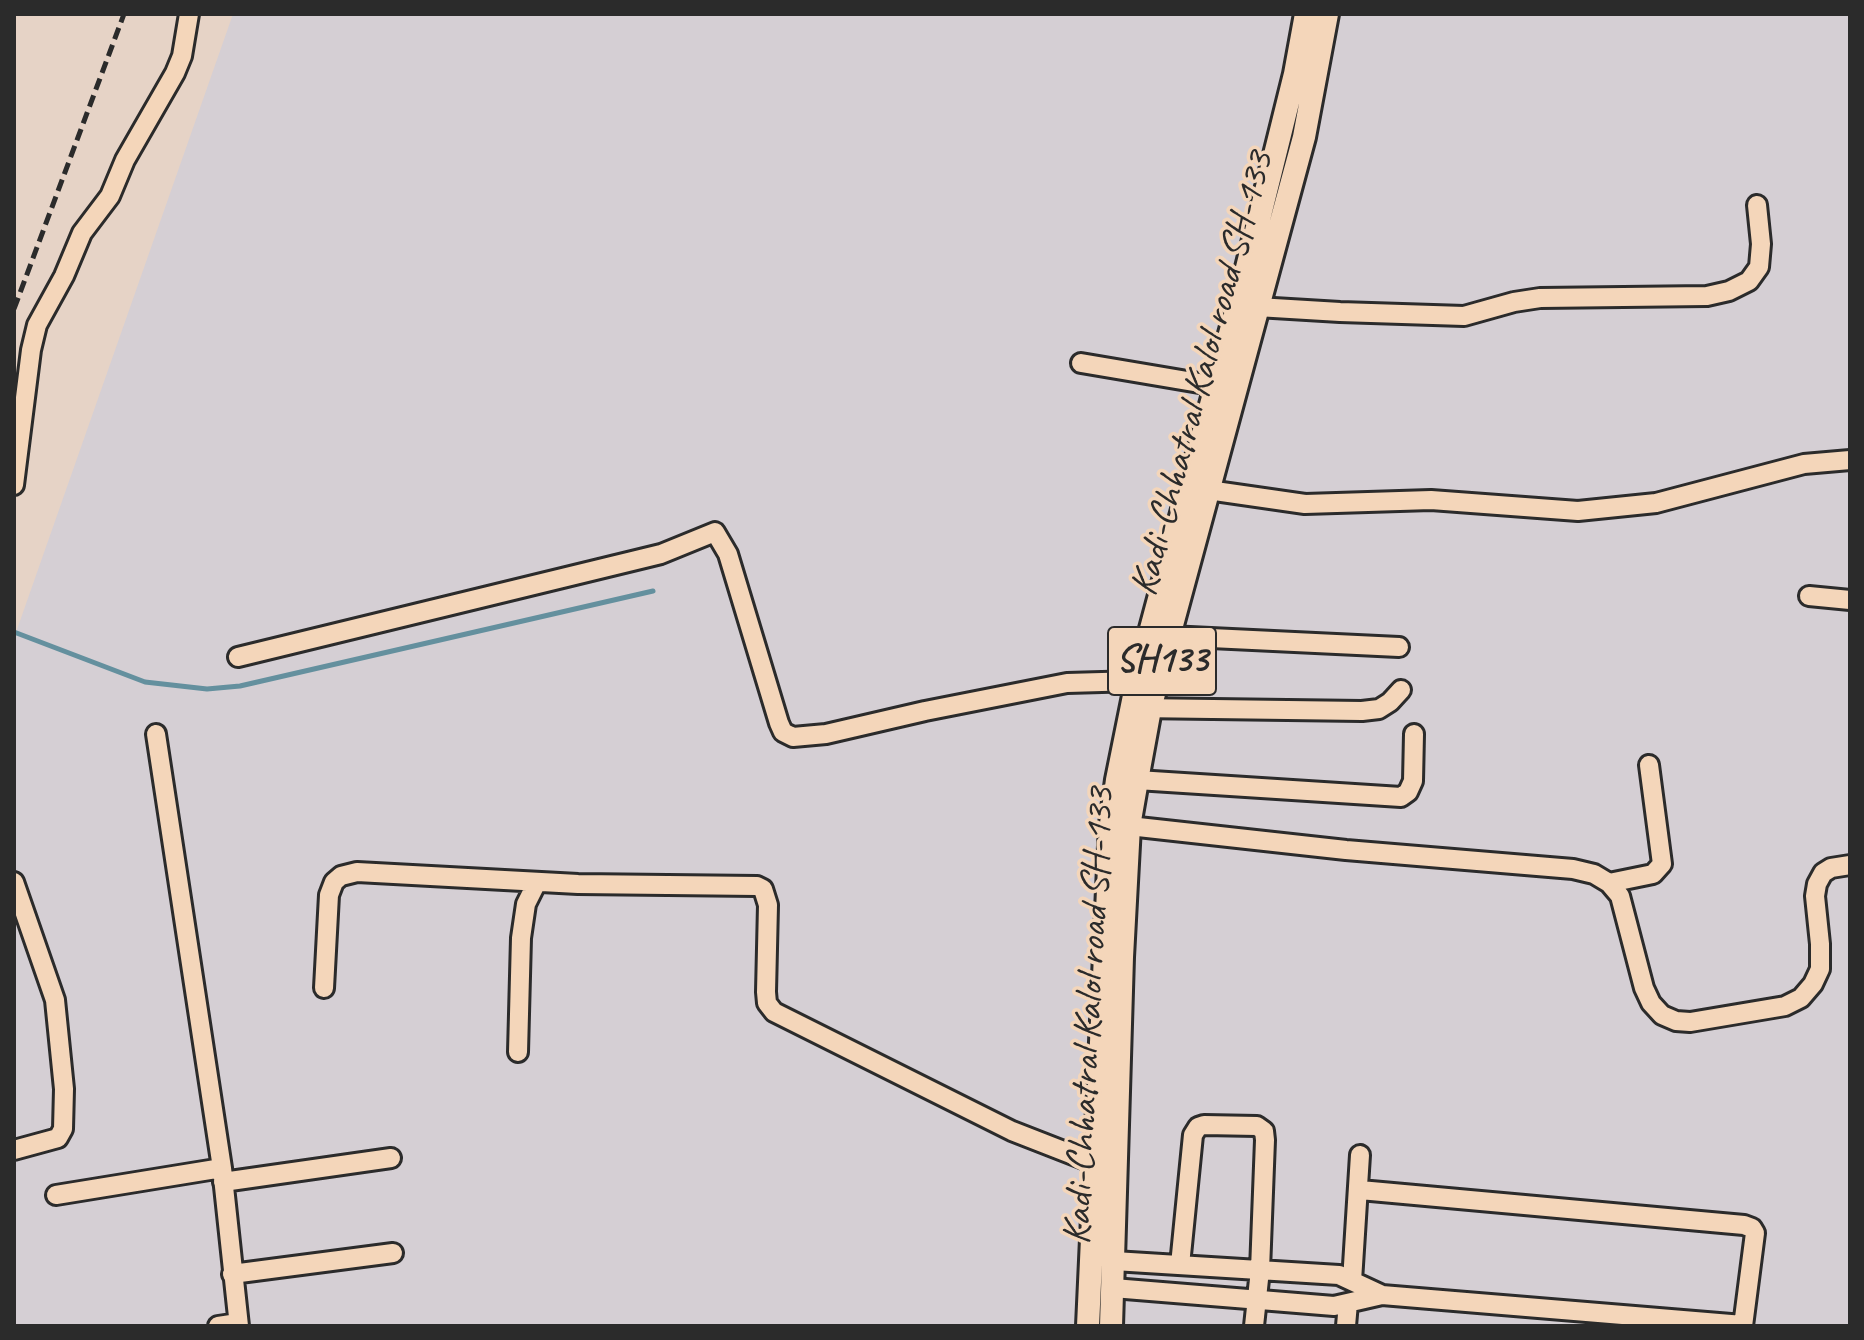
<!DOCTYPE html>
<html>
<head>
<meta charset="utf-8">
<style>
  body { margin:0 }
  #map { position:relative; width:1864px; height:1340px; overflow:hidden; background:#e6d3c6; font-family:Caveat,sans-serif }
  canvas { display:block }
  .frame { position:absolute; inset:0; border:16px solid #2b2b2b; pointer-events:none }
</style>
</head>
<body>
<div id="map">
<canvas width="1864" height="1340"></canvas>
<div class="frame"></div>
</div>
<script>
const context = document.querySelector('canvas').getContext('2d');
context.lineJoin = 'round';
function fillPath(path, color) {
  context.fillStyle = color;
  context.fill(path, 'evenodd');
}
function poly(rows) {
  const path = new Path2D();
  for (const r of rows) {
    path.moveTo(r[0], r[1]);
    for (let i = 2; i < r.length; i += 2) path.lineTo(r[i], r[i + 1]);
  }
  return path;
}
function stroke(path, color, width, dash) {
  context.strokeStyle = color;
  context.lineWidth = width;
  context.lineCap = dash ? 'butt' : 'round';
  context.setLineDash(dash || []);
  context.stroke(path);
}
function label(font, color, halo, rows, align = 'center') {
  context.font = font + ' Caveat,sans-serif';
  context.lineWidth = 7;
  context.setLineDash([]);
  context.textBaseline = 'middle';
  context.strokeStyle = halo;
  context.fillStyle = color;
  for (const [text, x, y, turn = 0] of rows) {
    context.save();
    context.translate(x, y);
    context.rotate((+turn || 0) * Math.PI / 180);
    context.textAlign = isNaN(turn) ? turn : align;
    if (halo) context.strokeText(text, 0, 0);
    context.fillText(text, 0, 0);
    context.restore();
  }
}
const built = poly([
  [233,14,1850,14,1850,1326,14,1326,14,638]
]);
const stream = poly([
  [14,632,145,682,207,689,240,686,653,591]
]);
const minor = poly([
  [1257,307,1340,312,1464,316,1514,302,1540,298,1707,296,1729,291,1749,281,1759,267,1761,244,1757,205],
  [1081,363,1217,386],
  [14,485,31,350,37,325,64,276,82,233,110,196,125,160,175,73,182,56,189,14],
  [1208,490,1305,504,1431,500,1578,511,1656,503,1804,464,1850,460],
  [1809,596,1850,600],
  [1169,636,1399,647],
  [238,657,661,554,715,532,728,554,779,723,783,732,793,737,826,734,925,711,1067,683,1137,681],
  [1138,708,1362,711,1379,709,1390,702,1401,690],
  [156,734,222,1168,239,1326],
  [1137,780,1401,797,1408,792,1413,781,1414,734],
  [1129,826,1346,850,1573,869,1594,874,1609,883,1620,896,1644,988,1651,1003,1662,1015,1676,1021,1690,1022,1785,1006,1801,998,1813,984,1820,969,1820,944,1815,896,1817,884,1823,873,1831,868,1850,865],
  [14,882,55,1000,64,1089,63,1129,58,1138,14,1150],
  [1609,883,1653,874,1662,864,1649,765],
  [324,988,329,895,334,882,341,876,357,872,578,884,757,886,763,889,768,905,766,992,767,1003,774,1012,1012,1131,1094,1163],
  [518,1052,521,938,526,904,537,882],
  [223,1182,391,1158],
  [1360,1190,1744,1225,1752,1228,1755,1233,1743,1326],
  [56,1195,222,1168],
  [1114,1261,1339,1275,1382,1295],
  [1180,1265,1193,1135,1198,1127,1204,1125,1257,1126,1264,1131,1265,1140,1260,1270,1254,1326],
  [232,1274,393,1253],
  [1352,1281,1360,1155],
  [1113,1288,1334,1306,1382,1295,1743,1325],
  [218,1326,238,1323],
  [1346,1326,1348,1303]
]);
const major = poly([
  [1088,1326,1111,824,1117,780,1137,681,1238,304,1295,74,1306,14],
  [1111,1326,1122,957,1129,826,1137,780,1150,709,1169,636,1304,137,1327,14]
]);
const rail = poly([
  [14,309,124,14]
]);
const shields = [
  [1162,661,108]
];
const shieldNames = [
  ["SH133",1162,661]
];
const streetNames = [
  ["Kadi-Chhatral Kalol road SH-133",1203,374,-75],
  ["Kadi-Chhatral Kalol road SH-133",1090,1016,-87]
];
fillPath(built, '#d5cfd4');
stroke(stream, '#64909e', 5);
stroke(minor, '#2b2b2b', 24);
stroke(major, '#2b2b2b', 28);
stroke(minor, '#f4d6ba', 18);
stroke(major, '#f4d6ba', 22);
stroke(rail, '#2b2b2b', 5, [12, 6]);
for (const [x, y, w] of shields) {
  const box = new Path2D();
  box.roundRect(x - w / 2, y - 34, w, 68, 6);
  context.fillStyle = '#f4d6ba';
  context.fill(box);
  stroke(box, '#2b2b2b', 2);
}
label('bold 38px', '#2b2b2b', null, shieldNames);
label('40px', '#2b2b2b', '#f4d6ba', streetNames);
</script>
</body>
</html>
